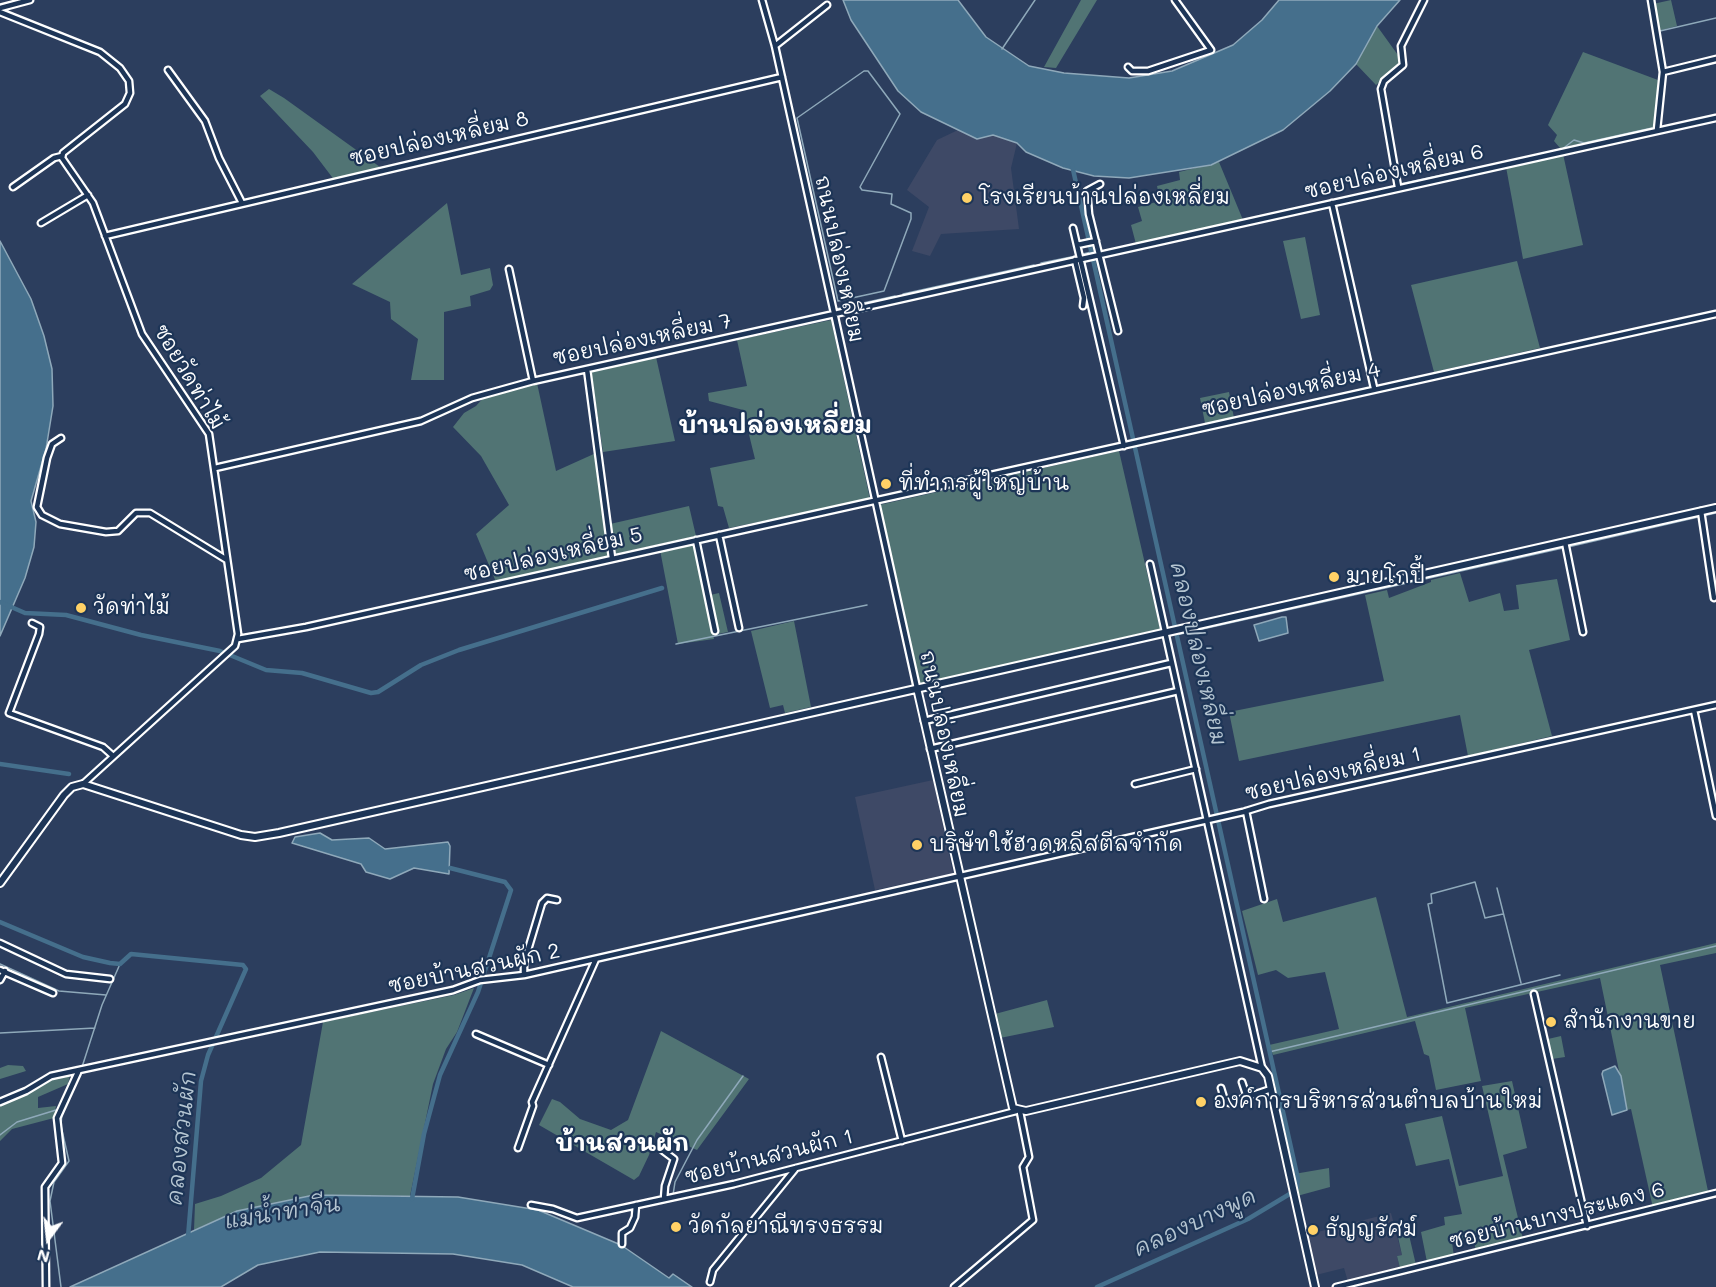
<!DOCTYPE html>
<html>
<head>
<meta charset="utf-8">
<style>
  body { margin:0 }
  #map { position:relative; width:1716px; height:1287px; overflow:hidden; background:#2c3e5e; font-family:Mali,sans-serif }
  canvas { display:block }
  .north { position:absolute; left:18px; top:1209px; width:60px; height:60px; -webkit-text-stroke:4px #1d3557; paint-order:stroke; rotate:195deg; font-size:16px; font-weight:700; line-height:24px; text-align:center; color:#fff }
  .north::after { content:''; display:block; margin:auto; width:21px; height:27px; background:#fff; clip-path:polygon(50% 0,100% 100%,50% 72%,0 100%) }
</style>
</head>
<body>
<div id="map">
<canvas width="1716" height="1287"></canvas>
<div class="north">N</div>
</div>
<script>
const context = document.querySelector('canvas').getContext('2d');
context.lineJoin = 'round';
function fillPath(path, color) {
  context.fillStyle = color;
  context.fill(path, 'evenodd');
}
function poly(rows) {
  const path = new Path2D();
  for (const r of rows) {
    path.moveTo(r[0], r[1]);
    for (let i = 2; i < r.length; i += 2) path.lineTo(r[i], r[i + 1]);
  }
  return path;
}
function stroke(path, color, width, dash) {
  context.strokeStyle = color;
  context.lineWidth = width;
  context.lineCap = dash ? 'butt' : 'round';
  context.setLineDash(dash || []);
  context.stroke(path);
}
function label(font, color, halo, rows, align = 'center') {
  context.font = font + ' Mali,"Playpen Sans Thai",sans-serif';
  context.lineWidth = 4.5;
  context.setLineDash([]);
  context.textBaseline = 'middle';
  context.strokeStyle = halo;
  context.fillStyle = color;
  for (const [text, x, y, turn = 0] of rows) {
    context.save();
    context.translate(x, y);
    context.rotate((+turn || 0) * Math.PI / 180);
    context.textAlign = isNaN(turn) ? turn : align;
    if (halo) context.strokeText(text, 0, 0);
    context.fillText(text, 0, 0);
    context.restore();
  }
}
const built = poly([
  [958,130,977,138,993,135,1017,143,1011,168,1019,229,941,234,930,256,912,251,929,207,907,190,937,140],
  [933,780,953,873,875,890,855,797],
  [1391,1213,1402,1255,1397,1256,1400,1268,1348,1282,1344,1268,1316,1275,1306,1235]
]);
const green = poly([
  [1081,0,1097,0,1056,68,1044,67],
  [1671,0,1677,26,1658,31,1653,4],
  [1377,26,1403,62,1376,85,1356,64],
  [1583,52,1658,80,1654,128,1560,148,1554,141,1557,135,1548,125],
  [269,89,284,98,380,167,335,181,313,152,260,96],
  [1563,154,1583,245,1523,259,1506,167],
  [1219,162,1243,220,1136,244,1131,225,1142,221,1138,207,1160,201,1157,186,1180,180,1179,172],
  [447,203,461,275,490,268,493,285,490,290,470,296,471,306,444,312,444,380,411,380,418,339,391,319,390,302,352,284],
  [1305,237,1320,315,1301,319,1283,241],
  [1517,261,1540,348,1434,372,1411,285],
  [831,320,870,499,729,528,723,507,718,506,710,468,755,459,743,410,709,401,708,393,747,386,737,340],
  [656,357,675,441,603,452,591,371],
  [537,383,556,471,596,453,609,556,496,582,476,534,509,505,481,456,453,427,464,413,476,406,484,397],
  [1229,392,1234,418,1205,423,1200,398],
  [1119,451,1160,629,920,684,879,505],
  [689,506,696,536,615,554,610,524],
  [694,543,714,639,678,644,660,550],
  [1460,573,1469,602,1500,593,1504,611,1519,609,1516,585,1557,579,1570,640,1529,650,1552,736,1468,756,1460,715,1239,761,1229,712,1384,681,1365,595,1387,590,1389,598,1431,582,1431,580],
  [719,593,728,632,718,634,710,595],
  [794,621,811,707,785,713,783,705,770,708,751,631],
  [1376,897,1407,1017,1716,943,1716,953,1660,965,1708,1191,1653,1208,1631,1109,1627,1110,1600,978,1465,1008,1481,1081,1436,1090,1429,1056,1424,1054,1415,1021,1273,1055,1269,1045,1339,1029,1325,972,1288,978,1276,970,1258,975,1242,911,1277,899,1283,922],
  [474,988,457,1032,446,1049,433,1084,410,1196,314,1195,237,1211,194,1230,195,1204,221,1196,261,1178,301,1145,323,1022,454,995],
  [1047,1000,1054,1027,1000,1038,995,1014],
  [661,1031,749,1079,697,1150,656,1132,649,1155,639,1176,634,1180,539,1125,552,1099,560,1102,580,1119,611,1130,628,1120],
  [1561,1036,1565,1057,1552,1059,1548,1039],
  [8,1065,23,1066,26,1071,0,1079,0,1068],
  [70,1075,68,1084,38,1097,38,1108,56,1106,54,1118,12,1129,0,1141,0,1105,22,1096,43,1082],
  [1512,1081,1527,1148,1503,1155,1523,1239,1476,1251,1473,1238,1452,1242,1454,1257,1427,1262,1421,1232,1445,1225,1444,1217,1462,1214,1449,1159,1416,1166,1405,1124,1442,1116,1459,1186,1503,1176,1482,1086],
  [1329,1168,1330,1187,1297,1196,1294,1174],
  [1409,1235,1416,1265,1400,1268,1397,1256,1402,1255,1398,1237]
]);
const water = poly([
  [843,0,958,0,986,37,1029,66,1064,73,1129,78,1172,71,1233,45,1262,20,1279,0,1400,0,1377,26,1356,64,1330,91,1283,130,1211,165,1129,178,1094,176,1063,168,1026,152,1017,143,993,135,977,139,921,112,898,91,851,20,843,0],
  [0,241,31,299,44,336,52,369,53,406,46,449,31,501,36,522,34,547,25,578,0,636,0,241],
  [1282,617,1286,617,1288,633,1259,641,1254,625,1282,617],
  [320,833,332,840,369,838,385,849,448,842,450,846,449,874,414,868,390,879,366,872,361,864,292,843,295,837,320,833],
  [1615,1066,1621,1076,1627,1110,1612,1115,1602,1074,1603,1071,1615,1066],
  [314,1195,458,1197,538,1210,621,1245,669,1278,673,1274,692,1287,573,1287,522,1265,453,1254,320,1252,258,1265,221,1287,70,1287,237,1211,314,1195]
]);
const stream = poly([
  [1660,31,1716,18],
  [1002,49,1035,0],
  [864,71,868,71,900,114,860,187,862,190,892,194,891,204,911,213,911,219,884,291,838,301,797,118,864,71],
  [1400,184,1561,150,1574,140,1584,143,1652,128],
  [1083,254,1091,252],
  [1041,263,1076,256],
  [903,294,1034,265],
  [836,309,895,296],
  [1568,547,1716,513],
  [1176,635,1563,548],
  [676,644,867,605],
  [1497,888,1521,983],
  [1503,914,1485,918,1475,882,1431,894,1432,903,1428,904,1447,1003,1560,975],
  [0,964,59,991,106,995],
  [0,1033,95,1028],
  [1269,1052,1716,946],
  [82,1067,102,1005,120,964],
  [72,1092,78,1077],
  [0,1135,17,1122,56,1110],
  [673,1195,675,1182,697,1140,743,1076],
  [61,1287,50,1201,54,1182,69,1161,61,1126,62,1112]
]);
const canal = poly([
  [1072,165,1298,1179,1297,1188,1293,1192,1248,1219,1097,1287],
  [0,602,25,613,66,615,141,635,220,651,266,670,302,673,371,693,378,692,421,665,459,650,662,588],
  [0,764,69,774],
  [0,922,83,957,110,963,120,964,131,954,243,965,246,969,208,1055,201,1081,188,1237],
  [412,1199,424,1134,440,1075,478,992,511,890,505,882,450,868]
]);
const street = poly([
  [762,0,775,46,917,688],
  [1651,0,1663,72,1657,130],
  [0,8,30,0],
  [0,12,100,52,120,68,129,81,130,93,125,104,63,153,62,158,93,203,142,334,209,434,238,634,235,646,83,784],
  [775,46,827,5],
  [1128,67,1132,71,1148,71,1211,50,1175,0],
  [168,70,205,121,219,158,242,203],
  [1663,72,1716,59],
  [1100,184,1087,191,1089,214,1118,331],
  [13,187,54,158,62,156],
  [1398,187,1381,89,1384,81,1403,65,1401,46,1424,0],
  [1332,203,1374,388],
  [41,223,88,195],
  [1073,228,1124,446],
  [105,236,782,77],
  [1077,245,1096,241],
  [1075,260,1084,298,1083,306],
  [509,269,533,381],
  [587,369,612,558],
  [61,438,52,444,47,458,37,507,42,515,60,524,106,532,118,531,136,513,150,513,227,560],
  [215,468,421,421,472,398,533,381,1716,118],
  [1701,511,1714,598],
  [719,535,739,628],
  [696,540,715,631],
  [1565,542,1583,632],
  [1150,564,1262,1068],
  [32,623,40,627,39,634,9,713,103,747,112,755],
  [238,639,306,627,1716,314],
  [1694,710,1716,816],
  [924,721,1171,663],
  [930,749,1178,691],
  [1135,784,1196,769],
  [1246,811,1264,899],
  [0,943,66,974,110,979],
  [0,970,53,993],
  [524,975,524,963,542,903,547,898,557,900],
  [0,980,5,971],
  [1534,994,1587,1226],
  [476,1034,549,1065],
  [881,1057,902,1141],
  [1242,1082,1247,1097],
  [1221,1088,1225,1101,1229,1103,1271,1089],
  [0,1102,26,1091,51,1076,453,990,480,980,524,975,1243,812,1269,804,1716,705],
  [518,1148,533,1106,532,1102,596,959],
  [662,1150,674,1159,665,1186,664,1199],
  [531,1205,553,1209,577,1218,734,1184,1016,1111],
  [622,1244,622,1233,630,1228,635,1217,636,1205],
  [710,1282,713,1270,796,1168],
  [46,1287,45,1187,62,1163,57,1118,79,1070],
  [954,1287,1033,1220,1023,1167,1029,1157,1020,1112],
  [1336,1287,1716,1193]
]);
const secondary = poly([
  [917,688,1013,1108,1026,1111,1240,1061,1262,1068,1268,1076,1315,1287],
  [0,883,64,795,72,787,83,784,241,835,255,837,279,833,1716,508]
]);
const markers = [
  [967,198,6,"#ffd166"],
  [886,484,6,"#ffd166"],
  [1334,577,6,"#ffd166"],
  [81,608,6,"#ffd166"],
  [917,845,6,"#ffd166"],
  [1551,1022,6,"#ffd166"],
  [1201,1102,6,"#ffd166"],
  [676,1227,6,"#ffd166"],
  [1313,1230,6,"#ffd166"]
];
const streetNames = [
  ["ซอยปล่องเหลี่ยม 8",439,139,-13],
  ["ซอยปล่องเหลี่ยม 6",1394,172,-13],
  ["ถนนปล่องเหลี่ยม",839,259,78],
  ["ซอยปล่องเหลี่ยม 7",642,340,-12],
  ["ซอยวัดท่าไม้",189,377,59],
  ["ซอยปล่องเหลี่ยม 4",1291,390,-13],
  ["ซอยปล่องเหลี่ยม 5",553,555,-13],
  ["ถนนปล่องเหลี่ยม",944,734,78],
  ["ซอยปล่องเหลี่ยม 1",1333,774,-13],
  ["ซอยบ้านสวนผัก 2",474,969,-12],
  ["ซอยบ้านสวนผัก 1",769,1157,-14],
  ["ซอยบ้านบางประแดง 6",1557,1216,-14]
];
const poiNames = [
  ["โรงเรียนบ้านปล่องเหลี่ยม",979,198],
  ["ที่ทำกรผู้ใหญ่บ้าน",898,484],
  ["มายโกปี้",1346,577],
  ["วัดท่าไม้",93,608],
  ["บริษัทใช้ฮวดหลีสตีลจำกัด",929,845],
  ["สำนักงานขาย",1563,1022],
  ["องค์การบริหารส่วนตำบลบ้านใหม่",1213,1102],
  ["วัดกัลยาณีทรงธรรม",688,1227],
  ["ธัญญรัศม์",1325,1230]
];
const waterNames = [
  ["คลองปล่องเหลี่ยม",1198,654,77],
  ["คลองสวนผัก",182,1138,-84],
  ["แม่น้ำท่าจีน",283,1213,-9],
  ["คลองบางพูด",1195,1223,-25]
];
const quarterNames = [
  ["บ้านปล่องเหลี่ยม",775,426],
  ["บ้านสวนผัก",622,1144]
];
fillPath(built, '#3e4966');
fillPath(green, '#517474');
fillPath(water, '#456f8c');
stroke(water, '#8fa9ba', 1.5);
stroke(stream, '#8fa9ba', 1.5);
stroke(canal, '#456f8c', 4.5);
stroke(street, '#fff', 9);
stroke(secondary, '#fff', 10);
stroke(street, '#1d3557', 4.5);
stroke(secondary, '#1d3557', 6);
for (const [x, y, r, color] of markers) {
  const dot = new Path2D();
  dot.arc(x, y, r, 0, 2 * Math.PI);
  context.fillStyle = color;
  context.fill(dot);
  stroke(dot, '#1d3557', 2);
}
label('21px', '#fff', '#1d3557', streetNames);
label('21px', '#fff', '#1d3557', poiNames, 'left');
label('italic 22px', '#b5c5d1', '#1d3557', waterNames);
label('bold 24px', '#fff', '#1d3557', quarterNames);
</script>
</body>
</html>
